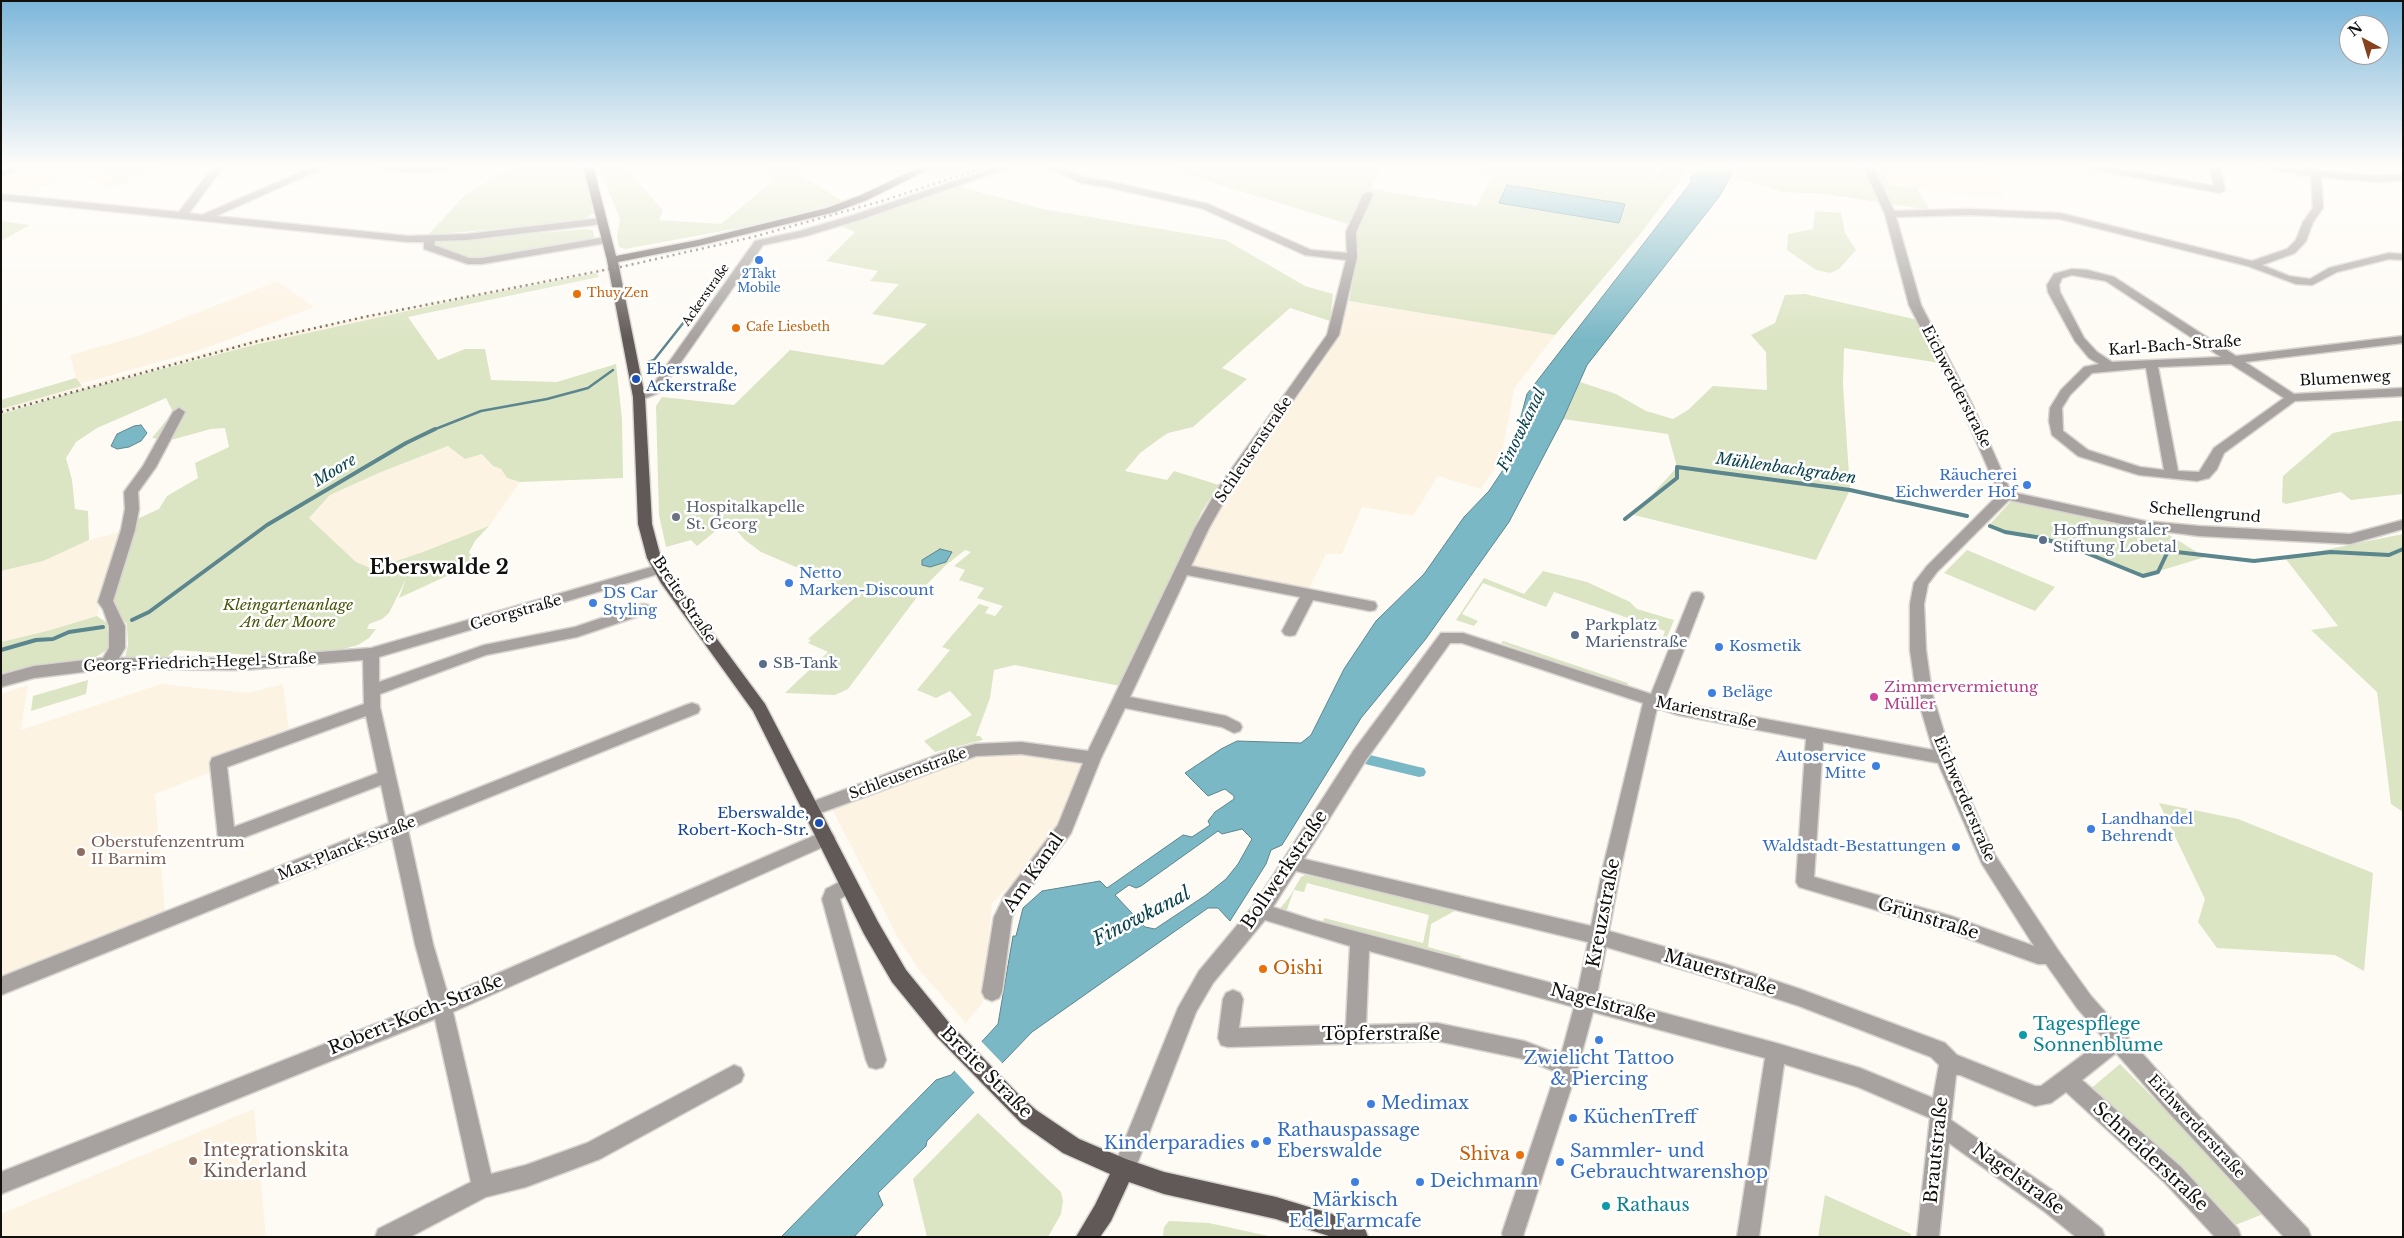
<!DOCTYPE html>
<html>
<head>
<meta charset="utf-8">
<style>
  body { margin:0 }
  #map { position:relative; width:2404px; height:1238px; overflow:hidden; background:#fefbf5; font-family:"Libre Baskerville",serif }
  canvas { display:block }
  .frame { position:absolute; inset:0; border:2px solid #12100d; pointer-events:none }
  .north { position:absolute; left:2339px; top:15px; width:50px; height:50px; box-sizing:border-box; background:#fff; border:1px solid #a09f9e; border-radius:50%; rotate:321deg; font-size:14px; font-weight:700; line-height:20px; text-align:center; color:#12100d }
  .north::after { content:''; display:block; margin:auto; width:18px; height:22px; background:#87411c; clip-path:polygon(50% 0,100% 100%,50% 72%,0 100%) }
</style>
</head>
<body>
<div id="map">
<canvas width="2404" height="1238"></canvas>
<div class="frame"></div>
<div class="north">N</div>
</div>
<script>
const context = document.querySelector('canvas').getContext('2d');
context.lineJoin = 'round';
function fillPath(path, color) {
  context.fillStyle = color;
  context.fill(path, 'evenodd');
}
function poly(rows) {
  const path = new Path2D();
  for (const r of rows) {
    path.moveTo(r[0], r[1]);
    for (let i = 2; i < r.length; i += 2) path.lineTo(r[i], r[i + 1]);
  }
  return path;
}
function stroke(path, color, width, dash) {
  context.strokeStyle = color;
  context.lineWidth = width;
  context.lineCap = dash ? 'butt' : 'round';
  context.setLineDash(dash || []);
  context.stroke(path);
}
function label(font, color, halo, rows, align = 'center') {
  context.font = font + ' "Libre Baskerville",serif';
  context.lineWidth = 5;
  context.setLineDash([]);
  context.textBaseline = 'middle';
  context.strokeStyle = halo;
  context.fillStyle = color;
  for (const [text, x, y, turn = 0] of rows) {
    context.save();
    context.translate(x, y);
    context.rotate((+turn || 0) * Math.PI / 180);
    context.textAlign = isNaN(turn) ? turn : align;
    if (halo) context.strokeText(text, 0, 0);
    context.fillText(text, 0, 0);
    context.restore();
  }
}
const built = poly([
  [26,166,168,166,112,189,73,174,27,194,1,191,1,175],
  [1879,166,1988,166,2004,195,1964,195,1893,186],
  [631,264,632,266,466,298,258,344,78,391,1,414,1,409,14,405,257,339,467,295],
  [278,281,314,307,198,351,80,384,76,378,70,355,138,336],
  [1349,301,1555,335,1514,389,1501,459,1481,489,1438,476,1413,516,1362,507,1342,554,1326,554,1308,591,1189,568,1228,488,1309,382,1340,334],
  [449,446,465,459,482,454,493,466,501,469,507,478,520,482,489,526,423,552,373,569,356,562,309,518,330,495,381,472],
  [120,532,97,616,47,631,1,642,1,571,43,561,89,540],
  [161,684,248,693,283,684,289,730,209,759,211,772,155,794,165,911,1,976,1,694,28,685,21,730],
  [1019,753,1077,761,1083,765,1084,771,1054,832,1028,867,992,903,983,1002,966,1023,920,971,898,938,831,807,964,757],
  [254,1109,266,1237,1,1237,1,1214]
]);
const green = poly([
  [101,166,135,166,143,169,155,166,108,185,105,184,118,178,93,169],
  [515,166,584,166,594,213,585,219,570,222,428,235,466,194],
  [599,166,623,166,663,210,659,220,721,224,773,181,770,166,801,166,796,172,844,202,750,226,625,249,619,247,617,236,620,219],
  [937,166,977,166,944,178,928,170],
  [1168,166,1382,166,1371,189,1477,206,1492,176,1481,174,1485,166,1658,166,1652,176,1657,177,1664,166,1685,166,1680,181,1642,232,1555,335,1349,301,1357,259,1354,232,1365,200,1348,224,1204,180],
  [1730,166,1879,166,1893,186,1917,188,1930,210,1825,194,1783,192,1731,176],
  [957,186,1043,209,1226,240,1305,286,1333,294,1330,321,1290,308,1222,368,1247,379,1193,427,1168,433,1159,439,1140,453,1125,471,1167,480,1174,471,1219,485,1202,511,1120,686,1015,665,994,670,990,698,976,736,980,736,983,740,935,752,924,741,972,715,950,691,936,698,917,690,950,650,942,647,979,604,989,607,985,613,995,616,1003,606,977,598,984,588,959,580,965,570,954,566,971,552,965,550,946,565,926,585,848,689,835,695,785,693,828,652,808,643,811,640,808,639,859,594,761,552,745,540,728,521,697,546,691,540,666,547,659,515,656,406,662,397,734,405,790,350,883,365,927,324,872,314,899,284,870,281,878,271,826,261,855,232,838,225],
  [1815,211,1841,213,1845,233,1856,250,1839,269,1830,273,1816,270,1787,250,1788,234,1813,229],
  [1,221,30,225,1,241],
  [586,229,593,230,595,240,475,259,437,248,433,244,434,242],
  [597,273,599,277,408,317,438,360,465,349,485,349,491,380,557,382,616,364,622,419,623,478,520,482,507,478,501,469,493,466,482,454,465,459,448,446,381,472,330,495,309,518,356,562,373,569,423,552,489,526,475,541,469,552,475,563,399,598,406,579,389,613,382,619,369,624,367,629,376,629,369,638,358,645,332,652,269,656,175,650,167,657,125,658,128,645,127,624,112,606,114,583,137,519,159,509,167,496,198,478,195,463,229,447,225,428,211,429,171,440,152,438,173,412,166,398,97,428,76,442,66,458,72,480,75,509,88,511,89,540,43,561,1,571,1,414,78,391,258,344,466,298],
  [1805,294,1918,320,1940,363,1844,348,1843,385,1850,490,1816,560,1634,515,1677,467,1668,434,1563,419,1580,382,1616,394,1646,411,1673,419,1688,410,1713,386,1767,390,1766,352,1751,335,1775,323,1785,295],
  [76,378,82,386,1,409,1,400],
  [2395,421,2403,421,2403,494,2351,500,2341,492,2286,504,2282,502,2283,476,2333,433],
  [2012,500,2169,535,2205,557,2143,576,2084,552,2042,538,2005,532,1990,524],
  [2403,534,2403,812,2391,804,2377,692,2311,630,2338,626,2285,558],
  [1967,550,2055,587,2035,611,1944,573],
  [1543,571,1587,582,1630,602,1637,609,1674,620,1663,647,1660,644,1665,631,1554,592,1546,607,1483,583,1462,614,1478,621,1474,626,1456,620,1484,578,1524,594],
  [97,616,107,623,109,649,89,661,1,677,1,642,47,631],
  [1503,641,1628,683,1627,687,1501,643],
  [88,680,86,694,31,711,33,696],
  [2159,803,2238,819,2373,873,2364,971,2335,955,2217,948,2198,922,2205,899],
  [1305,875,1432,902,1458,909,1431,924,1428,947,1461,956,1460,959,1323,925,1324,918,1423,943,1429,915,1307,883,1304,892,1294,890,1285,915,1278,911,1290,896,1301,877],
  [2120,1064,2189,1134,2263,1214,2228,1228,2088,1091],
  [978,1113,1061,1192,1063,1201,1061,1214,1048,1237,927,1237,913,1179],
  [1825,1195,1911,1234,1910,1237,1818,1237],
  [1169,1221,1209,1223,1273,1237,1163,1237,1164,1227]
]);
const water = poly([
  [1699,166,1730,166,1731,176,1719,197,1587,365,1563,419,1509,522,1425,640,1361,718,1282,845,1271,850,1266,864,1230,921,1218,908,1208,908,1032,1032,927,1141,926,1146,878,1193,883,1205,854,1237,781,1237,936,1080,951,1075,998,1024,1013,936,1016,936,1023,908,1042,891,1100,881,1107,888,1183,835,1192,837,1210,825,1208,821,1215,812,1234,799,1234,796,1225,789,1208,796,1185,773,1221,749,1237,741,1301,743,1311,735,1344,669,1376,621,1424,574,1464,517,1489,491,1509,461,1527,394,1692,181,1690,178,1696,173,1699,166],
  [1242,829,1252,839,1238,864,1226,879,1206,895,1155,929,1145,927,1115,895,1129,885,1136,888,1141,886,1218,831,1222,834,1242,829],
  [1507,185,1625,204,1619,223,1499,203,1507,185],
  [141,425,147,433,141,441,129,447,117,449,111,446,117,434,134,426,141,425],
  [940,549,952,552,946,562,930,567,922,565,922,560,940,549]
]);
const pier = poly([
  [980,1040,1004,1065,976,1094,953,1069]
]);
const streamFar1 = poly([
  [648,362,654,360,695,308],
  [433,430,481,411,547,399,588,388,613,370]
]);
const stream = poly([
  [1625,519,1677,478,1677,467,1850,490,1967,516],
  [1990,526,2005,532,2042,538,2084,552,2143,576,2158,572,2168,551,2254,561,2331,552,2389,555,2403,549],
  [132,620,149,612,267,525,406,443,435,429],
  [1,650,36,640,53,639,69,632,103,627]
]);
const canal = poly([
  [1370,755,1419,767,1424,768,1426,772,1424,776,1419,777,1365,764,1363,760,1365,756,1370,755]
]);
const minor = poly([
  [11,166,24,166,1,176,1,170,11,166],
  [214,166,224,166,189,213,202,215,315,166,328,166,216,216,408,236,467,234,602,218,607,221,602,224,467,240,435,241,434,245,469,258,482,258,606,237,611,240,606,243,482,264,468,264,424,249,424,242,408,242,1,200,1,194,179,212,214,166],
  [375,166,418,167,451,166,446,169,418,173,380,169,375,166],
  [1000,166,1014,166,862,219,806,236,763,245,660,392,639,401,633,397,652,386,755,241,800,231,854,215,1000,166],
  [1045,166,1058,166,1086,178,1108,181,1208,204,1311,250,1347,253,1346,232,1363,195,1368,192,1372,193,1373,195,1356,232,1357,257,1339,335,1231,489,1209,528,1191,566,1370,601,1375,602,1377,606,1375,610,1370,611,1313,600,1295,635,1290,636,1285,635,1282,631,1300,597,1187,575,1130,697,1226,716,1240,723,1242,727,1240,731,1234,733,1222,727,1125,708,1101,758,1071,833,1018,905,1012,917,1002,992,999,998,992,1001,985,998,982,992,994,917,1005,895,1058,825,1083,763,1021,754,976,756,812,816,806,814,803,809,806,804,948,751,976,744,1021,742,1088,751,1195,528,1220,485,1327,335,1346,260,1305,255,1201,208,1107,187,1081,183,1045,166],
  [1863,166,1873,166,1894,211,1970,209,2060,213,2252,261,2287,249,2296,240,2303,222,2313,208,2311,176,2269,169,2264,166,2306,169,2304,166,2314,166,2318,171,2377,176,2403,174,2403,180,2377,182,2321,177,2323,208,2313,222,2306,241,2295,253,2262,265,2289,276,2310,279,2329,268,2389,253,2403,254,2403,260,2389,259,2337,272,2312,285,2296,284,2248,266,2060,219,1970,215,1896,217,1921,305,1973,406,2011,492,2145,521,2199,526,2350,534,2403,520,2403,529,2350,544,2199,536,2145,529,2009,500,1937,572,1928,584,1924,604,1926,650,1932,693,1952,758,1995,855,2058,950,2091,996,2183,1099,2308,1229,2311,1237,2284,1237,2169,1113,2116,1053,2082,1080,2181,1167,2238,1229,2241,1237,2215,1237,2165,1183,2066,1092,2051,1103,2035,1106,1960,1075,1956,1075,1951,1120,2061,1196,2102,1229,2105,1237,2076,1237,2045,1212,1949,1143,1939,1237,1917,1237,1930,1118,1858,1087,1784,1064,1759,1237,1737,1237,1765,1058,1593,1012,1578,1067,1524,1233,1523,1237,1503,1237,1502,1233,1556,1072,1524,1059,1437,1041,1228,1047,1221,1045,1218,1038,1223,999,1226,993,1233,990,1240,993,1243,999,1239,1028,1346,1025,1350,946,1265,920,1213,983,1196,1012,1132,1177,1124,1180,1116,1177,1113,1169,1178,1008,1199,971,1254,905,1354,750,1441,633,1463,633,1651,694,1690,597,1692,593,1697,592,1702,593,1704,597,1665,699,1679,703,1933,750,1916,693,1910,650,1910,604,1914,583,1927,566,1999,494,1961,406,1909,305,1885,214,1863,166],
  [1450,643,1462,643,1643,703,1603,867,1591,926,1304,859,1366,760,1450,643],
  [1657,708,1678,715,1806,739,1796,882,1799,887,1950,932,2038,964,2046,964,2077,1008,2104,1039,2041,1086,2035,1086,1957,1055,1945,1043,1800,989,1725,964,1609,931,1621,867,1657,708],
  [1823,742,1938,763,1982,864,2034,946,1951,916,1814,877,1823,742],
  [1296,871,1588,942,1578,990,1313,920,1273,907,1296,871],
  [1606,947,1725,982,1799,1006,1931,1057,1939,1065,1933,1098,1860,1068,1776,1043,1597,995,1606,947],
  [1369,951,1574,1007,1561,1055,1524,1041,1437,1023,1366,1025,1369,951],
  [2085,166,2105,166,2214,186,2210,166,2220,166,2225,190,2220,193,2090,169,2085,166],
  [2072,269,2087,270,2114,277,2236,356,2403,336,2403,343,2245,362,2294,394,2403,388,2403,396,2295,401,2224,453,2217,469,2209,478,2197,481,2139,475,2078,456,2052,435,2049,421,2050,408,2061,390,2084,367,2099,364,2089,358,2075,341,2048,292,2047,285,2054,274,2072,269],
  [2072,275,2106,281,2221,357,2112,362,2097,352,2084,338,2060,292,2059,285,2062,278,2072,275],
  [2231,364,2284,398,2214,448,2199,472,2178,471,2158,367,2231,364],
  [2146,368,2164,470,2140,467,2088,450,2063,431,2062,408,2070,395,2092,373,2146,368],
  [179,408,185,412,156,467,138,492,139,509,135,530,113,601,125,626,125,648,119,658,243,658,371,648,655,566,665,566,667,569,665,572,379,657,379,682,484,645,575,627,643,604,648,605,650,609,648,613,577,637,486,655,380,694,380,707,405,817,686,705,692,703,698,705,700,709,698,713,408,830,433,944,448,995,820,833,826,831,832,833,835,838,832,843,453,1012,491,1174,526,1165,587,1143,734,1065,741,1068,744,1075,741,1082,600,1159,526,1187,486,1197,410,1237,375,1237,378,1229,471,1182,435,1019,1,1194,1,1172,431,1002,415,944,392,837,1,995,1,977,389,823,381,785,227,844,221,842,218,837,210,763,212,758,364,704,363,660,243,670,108,669,34,678,1,687,1,675,34,666,103,658,109,648,109,626,103,609,98,602,121,530,125,509,124,492,143,466,173,412,179,408],
  [366,716,378,773,234,827,227,767,366,716],
  [849,877,855,880,858,885,855,890,840,899,886,1060,883,1067,876,1069,869,1067,866,1060,822,899,826,889,849,877]
]);
const major = poly([
  [583,166,593,166,616,256,698,240,827,208,859,196,923,166,935,166,867,200,835,212,698,246,618,262,645,397,652,524,661,558,672,578,765,704,878,922,906,970,950,1024,1020,1096,1036,1110,1079,1139,1126,1159,1164,1172,1276,1197,1332,1214,1365,1229,1368,1237,1332,1237,1276,1219,1164,1194,1129,1182,1111,1221,1100,1237,1076,1237,1095,1205,1110,1174,1063,1153,1022,1124,936,1036,892,982,864,934,753,711,661,583,647,558,638,524,633,397,607,260,583,166]
]);
const rail = poly([
  [1,412,258,341,364,317,625,266,753,237,882,201,989,166]
]);
const markers = [
  [759,260,5,"#3f7fe0"],
  [577,294,5,"#e8710a"],
  [736,328,5,"#e8710a"],
  [636,379,5,"#1a4fb4"],
  [2027,485,5,"#3f7fe0"],
  [676,517,5,"#6b7280"],
  [2043,540,5,"#5c6f8a"],
  [789,583,5,"#3f7fe0"],
  [593,603,5,"#3f7fe0"],
  [1575,635,5,"#5c6f8a"],
  [1719,647,5,"#3f7fe0"],
  [763,664,5,"#5c6f8a"],
  [1712,693,5,"#3f7fe0"],
  [1874,697,5,"#d1479c"],
  [1876,766,5,"#3f7fe0"],
  [819,823,5,"#1a4fb4"],
  [2091,829,5,"#3f7fe0"],
  [1956,847,5,"#3f7fe0"],
  [81,852,5,"#8d6e63"],
  [1263,969,5,"#e8710a"],
  [2023,1035,5,"#0f9aa8"],
  [1599,1040,5,"#3f7fe0"],
  [1371,1104,5,"#3f7fe0"],
  [1573,1118,5,"#3f7fe0"],
  [1267,1141,5,"#3f7fe0"],
  [1255,1144,5,"#3f7fe0"],
  [1520,1155,5,"#e8710a"],
  [193,1161,5,"#8d6e63"],
  [1560,1162,5,"#3f7fe0"],
  [1355,1182,5,"#3f7fe0"],
  [1420,1182,5,"#3f7fe0"],
  [1606,1206,5,"#0f9aa8"]
];
const farShopnames = [
  ["2Takt",759,275],
  ["Mobile",759,289]
];
const farFoodnames = [
  ["Thuy Zen",587,294],
  ["Cafe Liesbeth",746,328]
];
const farStreetnames = [
  ["Ackerstraße",706,295,-55]
];
const streetNames = [
  ["Karl-Bach-Straße",2175,346,-4],
  ["Blumenweg",2345,379,-3],
  ["Eichwerderstraße",1956,387,63],
  ["Schleusenstraße",1254,450,-56],
  ["Schellengrund",2205,513,5],
  ["Breite Straße",684,600,56],
  ["Georgstraße",516,613,-16],
  ["Georg-Friedrich-Hegel-Straße",200,663,-2],
  ["Marienstraße",1706,713,12],
  ["Schleusenstraße",908,774,-20],
  ["Eichwerderstraße",1964,799,67],
  ["Max-Planck-Straße",347,849,-22],
  ["Eichwerderstraße",2196,1127,47]
];
const transitNames = [
  ["Eberswalde,",646,370],
  ["Ackerstraße",646,387],
  ["Eberswalde,",809,814,"right"],
  ["Robert-Koch-Str.",809,831,"right"]
];
const shopNames = [
  ["Räucherei",2017,476,"right"],
  ["Eichwerder Hof",2017,493,"right"],
  ["Netto",799,574],
  ["Marken-Discount",799,591],
  ["DS Car",603,594],
  ["Styling",603,611],
  ["Kosmetik",1729,647],
  ["Beläge",1722,693],
  ["Autoservice",1866,757,"right"],
  ["Mitte",1866,774,"right"],
  ["Landhandel",2101,820],
  ["Behrendt",2101,837],
  ["Waldstadt-Bestattungen",1946,847,"right"]
];
const worshipNames = [
  ["Hospitalkapelle",686,508],
  ["St. Georg",686,525]
];
const serviceNames = [
  ["Hoffnungstaler",2053,531],
  ["Stiftung Lobetal",2053,548],
  ["Parkplatz",1585,626],
  ["Marienstraße",1585,643],
  ["SB-Tank",773,664]
];
const parkNames = [
  ["Kleingartenanlage",288,606],
  ["An der Moore",288,623]
];
const hotelNames = [
  ["Zimmervermietung",1884,688],
  ["Müller",1884,705]
];
const educationNames = [
  ["Oberstufenzentrum",91,843],
  ["II Barnim",91,860]
];
const waterNames = [
  ["Finowkanal",1522,430,-64],
  ["Mühlenbachgraben",1786,469,8],
  ["Moore",335,471,-31]
];
const nearStreetnames = [
  ["Bollwerkstraße",1285,870,-56],
  ["Am Kanal",1034,873,-55],
  ["Kreuzstraße",1604,913,-79],
  ["Grünstraße",1928,919,17],
  ["Mauerstraße",1720,973,17],
  ["Nagelstraße",1603,1004,15],
  ["Robert-Koch-Straße",416,1015,-22],
  ["Töpferstraße",1381,1035],
  ["Breite Straße",986,1073,45],
  ["Brautstraße",1937,1150,-84],
  ["Schneiderstraße",2150,1157,43],
  ["Nagelstraße",2018,1179,36]
];
const nearFoodnames = [
  ["Oishi",1273,969],
  ["Shiva",1510,1155,"right"]
];
const nearCulturenames = [
  ["Tagespflege",2033,1025],
  ["Sonnenblume",2033,1046],
  ["Rathaus",1616,1206]
];
const nearShopnames = [
  ["Zwielicht Tattoo",1599,1059,"center"],
  ["& Piercing",1599,1080,"center"],
  ["Medimax",1381,1104],
  ["KüchenTreff",1583,1118],
  ["Rathauspassage",1277,1131],
  ["Eberswalde",1277,1152],
  ["Kinderparadies",1245,1144,"right"],
  ["Sammler- und",1570,1152],
  ["Gebrauchtwarenshop",1570,1173],
  ["Deichmann",1430,1182],
  ["Märkisch",1355,1201,"center"],
  ["Edel Farmcafe",1355,1222,"center"]
];
const nearEducationnames = [
  ["Integrationskita",203,1151],
  ["Kinderland",203,1172]
];
const nearWaternames = [
  ["Finowkanal",1142,917,-27]
];
const districtNames = [
  ["Eberswalde 2",439,568]
];
fillPath(built, '#fdf3e3');
fillPath(green, '#dbe4c3');
fillPath(water, '#7bb8c6');
stroke(water, '#5c868e', 1);
fillPath(pier, '#fefbf5');
stroke(streamFar1, '#5c868e', 2.5);
stroke(stream, '#5c868e', 4);
fillPath(canal, '#7bb8c6');
stroke(minor, '#d8d5d0', 3);
stroke(major, '#d8d5d0', 3);
fillPath(minor, '#a7a2a0');
fillPath(major, '#615957');
stroke(rail, '#6a6863', 2.5, [2, 4]);
const sky = context.createLinearGradient(0, 0, 0, 339);
sky.addColorStop(0, '#7cb6da');
sky.addColorStop(0.49, '#fffdfa');
sky.addColorStop(1, '#fffdfa00');
context.fillStyle = sky;
context.fillRect(0, 0, 2404, 339);
for (const [x, y, r, color] of markers) {
  const dot = new Path2D();
  dot.arc(x, y, r, 0, 2 * Math.PI);
  context.fillStyle = color;
  context.fill(dot);
  stroke(dot, '#fff', 2);
}
label('12px', '#366cbe', '#fff', farShopnames);
label('12px', '#c56008', '#fff', farFoodnames, 'left');
label('12px', '#12100d', '#fff', farStreetnames);
label('15px', '#12100d', '#fff', streetNames);
label('15px', '#164399', '#fff', transitNames, 'left');
label('15px', '#366cbe', '#fff', shopNames, 'left');
label('15px', '#5b616d', '#fff', worshipNames, 'left');
label('15px', '#4e5e75', '#fff', serviceNames, 'left');
label('italic 15px', '#465406', '#fff', parkNames);
label('15px', '#b23c85', '#fff', hotelNames, 'left');
label('15px', '#785e54', '#fff', educationNames, 'left');
label('italic 16px', '#0a434e', '#fff', waterNames);
label('18px', '#12100d', '#fff', nearStreetnames);
label('18px', '#c56008', '#fff', nearFoodnames, 'left');
label('18px', '#0d838f', '#fff', nearCulturenames, 'left');
label('18px', '#366cbe', '#fff', nearShopnames, 'left');
label('18px', '#785e54', '#fff', nearEducationnames, 'left');
label('italic 19px', '#0a434e', '#fff', nearWaternames);
label('bold 20px', '#12100d', '#fff', districtNames);
</script>
</body>
</html>
